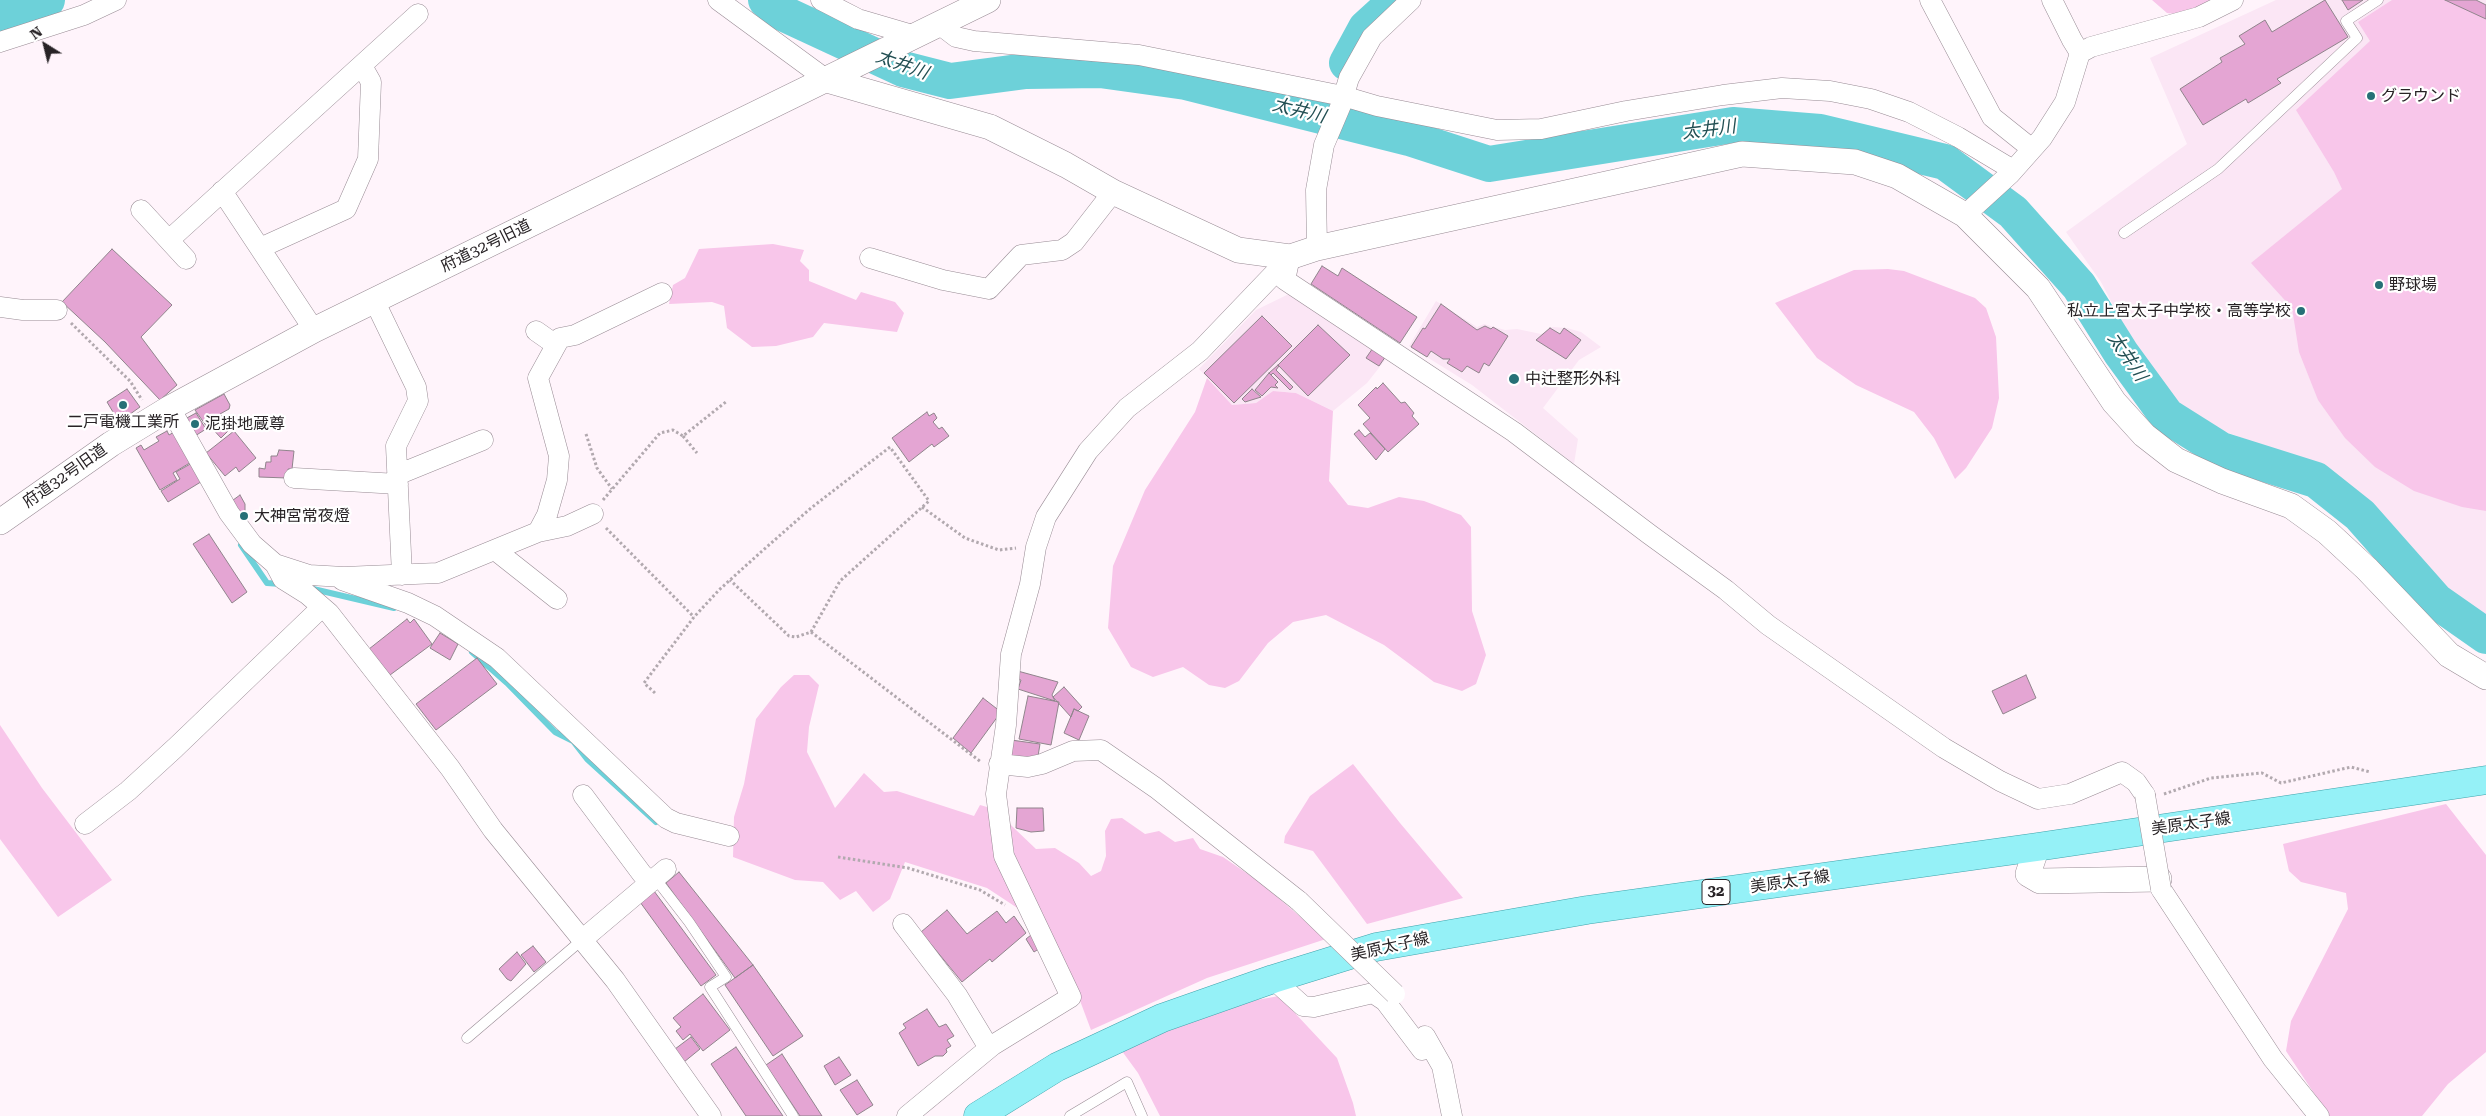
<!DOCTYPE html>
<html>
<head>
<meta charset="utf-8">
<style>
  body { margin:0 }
  #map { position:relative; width:2486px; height:1116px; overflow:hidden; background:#fff4fb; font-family:"Roboto Serif",serif }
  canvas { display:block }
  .north { position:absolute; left:20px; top:20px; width:50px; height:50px; -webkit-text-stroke:4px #fff; paint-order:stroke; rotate:324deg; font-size:14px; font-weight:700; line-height:20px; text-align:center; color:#282326 }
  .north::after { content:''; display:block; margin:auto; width:18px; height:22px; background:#282326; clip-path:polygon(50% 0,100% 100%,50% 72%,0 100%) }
</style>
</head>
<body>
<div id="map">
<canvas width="2486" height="1116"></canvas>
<div class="north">N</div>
</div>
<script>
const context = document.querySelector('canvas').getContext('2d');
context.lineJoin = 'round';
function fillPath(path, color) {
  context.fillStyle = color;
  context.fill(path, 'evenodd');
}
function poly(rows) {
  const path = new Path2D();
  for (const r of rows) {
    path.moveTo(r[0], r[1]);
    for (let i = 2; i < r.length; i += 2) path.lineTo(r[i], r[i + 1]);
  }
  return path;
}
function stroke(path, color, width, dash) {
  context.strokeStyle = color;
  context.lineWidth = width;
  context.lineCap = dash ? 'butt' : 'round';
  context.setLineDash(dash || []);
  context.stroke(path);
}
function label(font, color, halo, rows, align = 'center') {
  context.font = font + ' "Roboto Serif","Noto Sans JP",serif';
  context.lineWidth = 4.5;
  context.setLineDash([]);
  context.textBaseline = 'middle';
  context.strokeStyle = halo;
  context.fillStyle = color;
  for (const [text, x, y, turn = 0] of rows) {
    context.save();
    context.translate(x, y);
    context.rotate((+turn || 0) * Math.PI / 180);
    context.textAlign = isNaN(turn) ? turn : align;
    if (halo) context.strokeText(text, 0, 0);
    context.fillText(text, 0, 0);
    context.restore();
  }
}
const built = poly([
  [2276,0,2486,0,2486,619,2444,587,2368,503,2341,482,2267,447,2215,428,2181,406,2157,382,2131,340,2101,282,2066,232,2187,144,2150,58],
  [1291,293,1390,354,1367,383,1333,411,1296,393,1273,391,1256,403,1232,405,1199,369,1256,310],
  [1436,301,1477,327,1484,324,1505,330,1517,329,1541,334,1552,327,1567,328,1581,332,1601,347,1579,360,1543,408,1578,439,1574,464,1472,385,1409,346]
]);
const green = poly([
  [2152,0,2220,0,2183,15,2167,13],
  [2392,0,2445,0,2486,19,2486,511,2462,507,2414,491,2375,467,2345,438,2318,400,2299,352,2292,308,2251,263,2342,189,2334,172,2296,110,2370,41,2358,22],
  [773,244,804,250,800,261,809,270,809,281,856,300,861,292,895,302,904,313,897,332,824,323,813,337,776,346,752,347,727,328,724,306,712,302,669,304,673,285,685,278,699,249],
  [1888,269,1904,271,1975,298,1986,308,1996,337,1999,398,1992,428,1966,468,1955,479,1934,438,1914,412,1856,385,1817,358,1775,303,1854,270],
  [1207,378,1232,405,1256,403,1273,391,1296,393,1333,411,1329,481,1348,505,1368,508,1399,497,1424,501,1461,515,1471,527,1472,611,1486,655,1476,684,1462,691,1434,682,1384,645,1326,615,1293,622,1268,643,1239,681,1225,688,1209,685,1183,667,1153,677,1131,667,1108,628,1113,566,1145,490,1195,412],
  [794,675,809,675,819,685,809,727,807,752,835,808,864,773,884,792,897,791,974,816,980,805,994,809,1036,849,1055,848,1079,863,1091,876,1101,871,1106,856,1105,831,1111,819,1122,818,1145,834,1159,831,1175,842,1193,838,1200,849,1223,857,1261,883,1326,939,1207,978,1091,1030,1076,990,1022,911,987,888,905,862,890,899,873,912,856,891,840,900,823,882,795,880,733,857,734,817,744,784,756,719,781,687],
  [0,725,42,788,112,880,58,917,0,839],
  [1353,764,1400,823,1463,898,1367,924,1313,851,1284,843,1285,836,1310,796],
  [2446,804,2486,855,2486,1052,2448,1084,2422,1116,2329,1116,2286,1051,2291,1021,2348,909,2346,893,2301,882,2289,871,2283,844],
  [1279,996,1337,1058,1353,1103,1356,1116,1160,1116,1138,1073,1119,1047,1217,1007]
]);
const stream = poly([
  [241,545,267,583,281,584],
  [309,588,394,608],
  [472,652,507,683,555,732,573,741,587,759,656,822]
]);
const river = poly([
  [766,0,778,11,903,69,950,81,1026,71,1100,70,1186,82,1409,138,1489,164,1733,125,1820,132,1945,162,2013,212,2079,286,2121,353,2167,416,2221,450,2316,480,2360,515,2436,601,2486,636],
  [0,17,47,0],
  [1347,63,1366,28,1397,0]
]);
const building = poly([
  [2325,0,2348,37,2277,79,2281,83,2248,103,2246,99,2203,125,2180,89,2222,62,2220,58,2245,44,2239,36,2265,20,2272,32,2325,0],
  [2342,0,2363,0,2348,10,2342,0],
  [2445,0,2476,0,2486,5,2486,19,2445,0],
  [112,249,172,305,141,337,177,385,160,400,105,342,62,302,112,249],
  [1322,266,1338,276,1342,268,1417,317,1400,343,1311,284,1322,266],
  [1441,304,1477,330,1485,326,1491,329,1493,327,1508,336,1489,366,1484,363,1479,373,1467,366,1462,372,1447,363,1450,359,1443,359,1431,351,1427,357,1411,347,1423,328,1425,329,1441,304],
  [1262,316,1292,346,1234,403,1204,373,1262,316],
  [1318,325,1350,355,1308,396,1278,365,1318,325],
  [1550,328,1560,334,1564,328,1581,340,1566,359,1536,340,1550,328],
  [1375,345,1388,353,1379,366,1366,358,1375,345],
  [1278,365,1279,366,1276,370,1293,387,1290,390,1273,373,1271,375,1269,373,1278,365],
  [1269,373,1278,382,1275,385,1278,388,1271,387,1262,396,1255,390,1269,373],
  [1383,383,1401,403,1405,402,1414,413,1412,416,1419,424,1388,452,1363,424,1370,418,1358,405,1376,387,1377,389,1383,383],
  [127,389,140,407,119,422,107,402,127,389],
  [1252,389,1261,397,1245,402,1242,399,1252,389],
  [224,394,230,405,229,409,220,414,232,427,221,438,209,425,207,427,195,410,224,394],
  [927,412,929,416,934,413,937,418,933,422,939,429,942,427,949,436,934,447,932,444,909,462,892,438,927,412],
  [196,413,206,429,195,436,185,419,196,413],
  [1359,430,1365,437,1370,433,1385,449,1376,460,1354,434,1359,430],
  [167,431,169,435,176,431,193,461,173,473,177,480,160,490,136,448,141,445,144,450,159,441,156,437,167,431],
  [234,431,256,458,239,472,236,467,225,476,206,453,234,431],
  [279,450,294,451,292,469,288,469,287,478,259,477,259,468,265,469,266,462,271,462,271,456,277,456,279,450],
  [194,462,204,480,168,502,161,491,180,479,176,472,194,462],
  [240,495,245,504,245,511,237,516,229,503,240,495],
  [209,534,247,592,232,603,193,544,209,534],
  [407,619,410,623,414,619,432,644,390,675,369,649,407,619],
  [440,633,458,644,450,660,430,648,440,633],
  [477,658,497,684,436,730,416,704,477,658],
  [1014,670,1058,682,1052,695,1055,701,1018,689,1021,680,1013,678,1014,670],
  [2026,675,2036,698,2003,714,1992,691,2026,675],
  [1064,687,1082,707,1078,711,1074,709,1071,717,1053,697,1064,687],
  [1028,696,1059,702,1051,745,1019,739,1028,696],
  [983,698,1001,712,971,753,953,738,983,698],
  [1074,709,1089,716,1079,740,1064,733,1074,709],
  [1011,740,1040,744,1037,762,1008,757,1011,740],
  [1017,808,1043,808,1044,831,1031,832,1016,828,1017,808],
  [679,872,753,965,735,978,666,883,679,872],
  [654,891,716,975,701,986,640,902,654,891],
  [947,910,967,934,997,911,1006,923,1014,916,1026,933,992,962,990,959,962,982,921,932,947,910],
  [1031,935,1040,948,1034,952,1026,939,1031,935],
  [533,946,546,962,534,972,521,955,533,946],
  [517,952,526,964,511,981,507,979,499,969,517,952],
  [753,965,803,1036,773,1056,725,985,753,965],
  [703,994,730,1030,703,1051,690,1034,683,1040,676,1031,681,1027,673,1018,703,994],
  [927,1009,939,1027,946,1024,954,1036,947,1040,951,1046,946,1049,947,1052,943,1056,935,1056,918,1066,899,1033,906,1028,903,1024,927,1009],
  [691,1037,700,1049,684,1062,675,1049,691,1037],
  [736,1047,783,1116,746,1116,711,1064,736,1047],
  [782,1054,822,1116,800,1116,766,1065,782,1054],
  [839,1057,851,1075,835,1085,824,1066,839,1057],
  [857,1080,873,1105,857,1115,840,1090,857,1080]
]);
const path = poly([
  [71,323,130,381,142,400],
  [586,434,597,468,612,489],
  [683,436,697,453],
  [603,500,660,433,673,430,683,436,727,401],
  [922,507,965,538,999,550,1016,548],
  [606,528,694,617],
  [811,632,981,762],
  [655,693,644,683,694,617,719,590,730,580,761,552,811,508,890,447,929,501,840,581,811,632,796,637,789,636,730,580],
  [2164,794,2211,778,2262,773,2281,783,2351,767,2370,772],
  [838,857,908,868,980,890,1005,905]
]);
const service = poly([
  [2124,233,2218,169,2357,38,2346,21,2378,0],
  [655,878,689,922,726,977,710,987,793,1116],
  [467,1038,583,939],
  [1070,1116,1127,1082,1142,1116]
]);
const minor = poly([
  [718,0,827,80],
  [821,0,858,19,916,36],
  [1930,0,1992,117,2032,149],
  [2052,0,2072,40,2080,53],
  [939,24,956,37,974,41,1139,55,1343,96,1377,106,1497,130,1541,129,1626,111,1723,95,1782,88,1830,91,1871,99,1909,112,1958,137,2013,170],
  [0,42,84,15,116,0],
  [222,191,314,330],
  [141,210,186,259],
  [1965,215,2010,174,2042,138,2065,102,2080,53,2091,47,2199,17,2233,0],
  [169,240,418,14],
  [260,248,346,209,368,159,371,82,362,66],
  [1317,248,1316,190,1324,145,1341,105,1349,78,1372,37,1411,0],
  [1290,257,1285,280,1514,432,1649,534,1726,590,1768,625,1944,748,2000,781,2038,799,2070,794,2122,772,2136,782,2145,795],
  [870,258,943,280,989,289,1021,255,1062,250,1074,242,1113,192],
  [374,300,416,387,418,401,396,446,402,575],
  [0,307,23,310,57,310],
  [536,331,556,345],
  [170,408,229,513,252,544,275,564,283,579,307,594,329,613,450,768,493,830,615,980,711,1116],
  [397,475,483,440],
  [294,478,398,484],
  [538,532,567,526,593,514],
  [495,550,557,599],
  [275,564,309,575,344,577,438,573,538,532,547,515,557,480,559,456,538,378,560,338,575,335,662,293],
  [342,580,408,603,435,616,497,658,666,818,676,823,729,836],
  [999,764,1028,767,1042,764,1073,751,1101,750,1156,788,1299,901],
  [583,795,642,874,651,882],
  [85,824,128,791,175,748,322,607],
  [2161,889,2273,1059,2319,1116],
  [903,924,957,995,989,1048],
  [583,939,666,869],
  [1273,979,1303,1006,1314,1007,1373,993,1385,1001,1422,1050,1432,1048],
  [1425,1036,1442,1066,1452,1116],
  [907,1116,993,1045,1071,997,1004,856,996,794,1006,725,1011,654,1030,584,1036,547,1046,517,1088,451,1127,408,1200,351,1290,257]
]);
const tertiary = poly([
  [827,80,990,127,1066,165,1113,192,1238,250,1290,257,1317,248,1742,154,1855,162,1897,176,1965,215,2038,288,2114,402,2144,435,2176,460,2222,481,2291,506,2327,532,2367,569,2449,655,2486,677],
  [0,522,111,444,170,408,314,330,988,0],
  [2037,847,2028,874,2040,881,2159,879]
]);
const primary = poly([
  [978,1116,1057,1067,1162,1018,1273,979,1376,947,1587,910,2037,847,2486,780]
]);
const minorBridge = poly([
  [2145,795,2161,889],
  [1299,901,1395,994]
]);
const markers = [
  [2371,96,5,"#267076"],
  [2379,285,5,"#267076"],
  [2301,311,5,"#267076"],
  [1514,379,6,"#267076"],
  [123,405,5,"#267076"],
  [195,424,5,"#267076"],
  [244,516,5,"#267076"]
];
const shields = [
  [1716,892,28]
];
const shieldNames = [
  ["32",1716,892]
];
const poiNames = [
  ["グラウンド",2381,96],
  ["野球場",2389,285],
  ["私立上宮太子中学校・高等学校",2291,311,"right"],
  ["中辻整形外科",1525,379],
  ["二戸電機工業所",123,422,"center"],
  ["泥掛地蔵尊",205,424],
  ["大神宮常夜燈",254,516]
];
const streetNames = [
  ["府道32号旧道",486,246,-26],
  ["府道32号旧道",65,476,-35],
  ["美原太子線",2191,824,-8],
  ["美原太子線",1790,882,-8],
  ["美原太子線",1390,947,-13]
];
const waterNames = [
  ["太井川",902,65,20],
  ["太井川",1299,111,14],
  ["太井川",1709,130,-7],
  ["太井川",2127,357,56]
];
fillPath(built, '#fbe6f5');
fillPath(green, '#f8c6ea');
stroke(stream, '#6dd1d9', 6);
stroke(river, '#6dd1d9', 36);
fillPath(building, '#e4a5d3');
stroke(building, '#90848c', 1);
stroke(service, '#988b94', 11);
stroke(minor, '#988b94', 21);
stroke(tertiary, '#988b94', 26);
stroke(primary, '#41a3ab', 29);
stroke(path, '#b2a9af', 3, [2.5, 2.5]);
stroke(service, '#fff', 10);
stroke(minor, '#fff', 20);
stroke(tertiary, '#fff', 25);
stroke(primary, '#95f1f7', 28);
stroke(minorBridge, '#988b94', 21, []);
stroke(minorBridge, '#fff', 20);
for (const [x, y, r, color] of markers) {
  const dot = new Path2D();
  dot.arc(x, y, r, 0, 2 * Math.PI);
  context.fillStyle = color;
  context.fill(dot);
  stroke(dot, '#fff', 2);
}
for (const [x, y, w] of shields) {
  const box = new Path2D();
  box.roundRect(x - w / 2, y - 12.5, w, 25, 4);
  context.fillStyle = '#fff';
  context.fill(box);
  stroke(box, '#282326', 1);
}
label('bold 15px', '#282326', null, shieldNames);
label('16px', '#282326', '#fff', poiNames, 'left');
label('16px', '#282326', '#fff', streetNames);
label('italic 18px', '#224f53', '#fff', waterNames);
</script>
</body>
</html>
